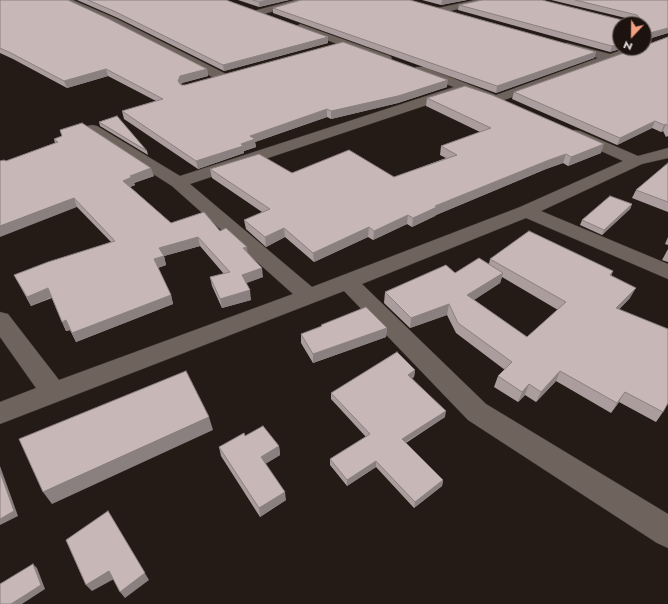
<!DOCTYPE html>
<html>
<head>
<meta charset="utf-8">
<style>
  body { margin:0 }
  #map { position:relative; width:668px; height:604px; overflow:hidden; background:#251b16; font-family:Jost,sans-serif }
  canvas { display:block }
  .north { position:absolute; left:612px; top:16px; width:40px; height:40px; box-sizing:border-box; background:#1c120e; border:1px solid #6d6460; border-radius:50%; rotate:202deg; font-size:11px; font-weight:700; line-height:16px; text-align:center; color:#e7e0dc }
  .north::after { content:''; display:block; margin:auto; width:14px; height:18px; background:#f39f82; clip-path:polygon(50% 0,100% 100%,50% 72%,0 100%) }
</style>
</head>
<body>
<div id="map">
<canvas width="668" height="604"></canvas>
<div class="north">N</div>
</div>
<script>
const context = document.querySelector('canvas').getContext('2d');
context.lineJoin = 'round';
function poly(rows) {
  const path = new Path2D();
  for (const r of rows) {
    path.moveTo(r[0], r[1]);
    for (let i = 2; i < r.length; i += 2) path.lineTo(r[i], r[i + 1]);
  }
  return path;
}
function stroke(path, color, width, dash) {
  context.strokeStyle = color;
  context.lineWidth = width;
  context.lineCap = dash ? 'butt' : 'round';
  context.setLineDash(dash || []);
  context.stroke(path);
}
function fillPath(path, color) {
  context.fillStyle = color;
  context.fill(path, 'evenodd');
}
const street = poly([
  [61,0,73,0,117,19,226,74,228,77,226,80,218,80,111,23,61,0],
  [295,0,309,0,308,2,260,15,255,12,257,10,295,0],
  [475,0,491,0,490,2,441,13,436,10,438,8,475,0],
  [300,24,390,56,392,58,390,60,386,61,382,60,296,29,295,27,300,24],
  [567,43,610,54,628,48,643,48,642,50,496,103,461,90,460,94,190,184,312,287,520,207,623,161,570,137,568,134,570,131,575,130,580,131,638,156,668,148,668,158,642,164,541,211,668,264,668,279,526,218,362,284,486,404,668,514,668,548,657,543,468,420,344,291,0,424,0,402,36,388,0,337,0,312,8,314,59,380,293,294,172,186,87,132,85,129,87,126,92,125,97,126,180,176,454,87,416,73,414,70,416,67,424,67,496,95,598,58,563,48,562,46,563,44,567,43]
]);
const wall = poly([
  [0,0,207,69,208,76,182,83,181,85,185,85,447,87,398,103,331,119,327,117,255,142,256,147,244,151,244,153,198,169,124,119,122,111,156,101,108,76,67,88,13,59,0,53],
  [77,0,226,0,328,37,328,43,224,71,118,18],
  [238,0,289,0,259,7],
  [422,0,467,0,441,5],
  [551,0,668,0,668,33,645,40,644,42,644,24,620,48,623,48,610,52,458,10,459,5,622,20,630,19],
  [273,8,596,52,594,58,496,93,273,13],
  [668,37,668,136,666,137,663,131,661,132,652,128,617,145,512,99,514,92],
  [427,98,601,153,568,166,563,163,546,169,436,215,435,216,412,227,407,224,373,240,368,237,314,262,285,237,266,247,246,229,244,220,262,212,212,178,210,169,394,177,446,158,440,155,441,146,480,132,426,106],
  [99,122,147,151,148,155,100,126],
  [54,139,154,176,134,183,135,185,130,187,171,223,220,231,247,247,247,253,263,277,246,283,251,300,222,308,212,286,210,277,224,274,200,246,164,256,166,265,158,268,171,295,173,304,76,342,70,330,66,331,52,298,31,306,14,275,111,242,77,207,6,161,55,143],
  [668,163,668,212,632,198,636,190],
  [632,204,630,209,602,235,580,225,582,220],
  [668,237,668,245,665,244],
  [668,249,668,262,662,260],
  [490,259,613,271,611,276,630,298,619,309,663,412,656,422,619,402,611,413,556,381,536,402,525,395,518,402,494,387,498,376,505,370,456,333,447,315,410,328,384,303,385,292,455,273,489,264],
  [502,277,558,310,527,337,474,300,500,283],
  [321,325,387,328,386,337,313,363,301,343,301,334,321,327],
  [415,370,414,377,412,378,445,417,406,443,443,480,442,486,414,508,376,467,347,486,330,465,330,459,366,437,331,399,331,393],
  [245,436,279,446,280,455,265,464,286,500,260,517,221,456,219,447]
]);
const shadedWall = poly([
  [267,0,289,0,259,7,259,2],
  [442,0,467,0,441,5],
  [668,28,668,33,644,40,646,34],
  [328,37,328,43,224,71,223,65],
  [620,44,620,48,623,48,610,52,612,46],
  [596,52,594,58,496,93,497,86],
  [106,69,108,76,67,88,64,81],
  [207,69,208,76,182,83,180,88,178,81,180,76],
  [448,80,447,87,398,103,331,119,331,111],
  [327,109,327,117,255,142,256,147,244,151,244,153,198,169,196,161,250,136],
  [655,121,652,128,617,145,620,138],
  [666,124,663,131,661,132,664,125],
  [604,144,601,153,568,166,571,157],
  [566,154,563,163,546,169,436,215,435,216,412,227,413,218,435,206,549,160],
  [151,168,154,176,134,183,135,185,125,189,123,181,130,176],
  [74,198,77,207,0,237,0,226],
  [632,204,630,209,602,235,604,230],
  [408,215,407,224,373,240,374,231],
  [369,227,368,237,314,262,313,253],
  [284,228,285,237,266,247,265,237],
  [198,237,200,246,164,256,166,265,157,268,154,259,159,248],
  [247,247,248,256,243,248],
  [262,268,263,277,244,284,242,275],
  [503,273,500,283,464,306,467,295],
  [48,288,52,297,31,306,27,297],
  [636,288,630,298,611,318,616,308],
  [250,290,251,300,222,308,220,299],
  [171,295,173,304,76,342,72,333],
  [449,304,447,315,410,328,411,318],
  [66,320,70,330,66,331,62,322],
  [387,328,386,337,313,363,313,354],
  [415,370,414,377,407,381,408,375],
  [560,371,556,381,536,402,541,392],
  [529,384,525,395,518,402,522,392],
  [625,392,619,402,611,413,617,403],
  [446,411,445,417,401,445,402,439],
  [209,417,213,430,52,504,43,492],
  [279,446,280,455,262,466,261,457],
  [376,461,376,467,347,486,347,480],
  [0,466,18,516,0,525],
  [443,480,442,486,414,508,415,502],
  [285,492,286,500,260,517,259,508],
  [108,511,149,580,125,598,120,592],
  [33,564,37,568,45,589,22,604,11,604],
  [109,571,114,579,92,591,86,585]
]);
const building = poly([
  [0,0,68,0,109,19,207,69,180,76,178,81,181,85,185,85,343,42,448,80,398,96,331,111,327,109,250,136,255,139,241,144,243,146,196,161,122,111,163,99,106,69,64,81,11,53,0,48,0,0],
  [88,0,226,0,328,37,223,65,116,12,88,0],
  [253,0,267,0,259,2,253,0],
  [301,0,410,0,596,52,497,86,273,8,301,0],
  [482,0,542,0,622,20,640,18,637,15,575,0,668,0,668,28,646,34,645,40,644,40,644,24,620,24,620,44,612,46,459,5,482,0],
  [668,37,668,127,666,124,664,125,655,121,620,138,514,92,638,48,644,48,644,46,668,37],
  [465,86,492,95,604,144,571,157,566,154,549,160,435,206,437,207,413,218,408,215,374,231,369,227,313,253,284,228,265,237,244,220,270,209,210,169,259,154,292,173,349,150,394,177,457,155,441,146,491,128,427,98,465,86],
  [117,116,147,151,99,122,117,116],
  [82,123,151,168,130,176,132,177,123,181,171,223,204,212,220,231,226,228,247,247,243,248,262,268,242,275,250,290,220,299,210,277,230,272,198,237,159,248,164,256,154,259,171,295,72,333,66,320,62,322,48,288,27,297,14,275,48,262,115,241,74,198,0,226,0,161,4,160,6,161,58,142,54,139,62,136,60,130,82,123],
  [668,163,668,202,636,190,668,163],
  [610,196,632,204,604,230,582,220,610,196],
  [529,231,613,271,610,275,636,288,616,308,668,329,668,403,663,412,625,392,617,403,560,371,541,392,529,384,522,392,498,376,512,362,458,323,449,304,411,318,385,292,446,265,455,273,479,258,503,273,467,295,527,337,566,302,490,259,529,231],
  [366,307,387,328,313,354,301,334,322,326,321,325,366,307],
  [397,352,415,370,408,375,446,411,402,439,443,480,415,502,376,461,347,480,330,459,370,434,331,393,397,352],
  [186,371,209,417,43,492,19,439,186,371],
  [263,426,279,446,261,457,285,492,259,508,219,447,244,433,245,436,263,426],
  [0,472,14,511,0,519,0,472],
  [108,511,145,573,120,592,109,571,86,585,66,540,108,511],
  [33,564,41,585,11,604,0,604,0,584,33,564]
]);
stroke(street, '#3e3633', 1);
fillPath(street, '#6f635d');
fillPath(wall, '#ab9d9d');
fillPath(shadedWall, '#8b8080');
fillPath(building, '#c7b7b7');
stroke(building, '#8b8080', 1);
</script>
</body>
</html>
